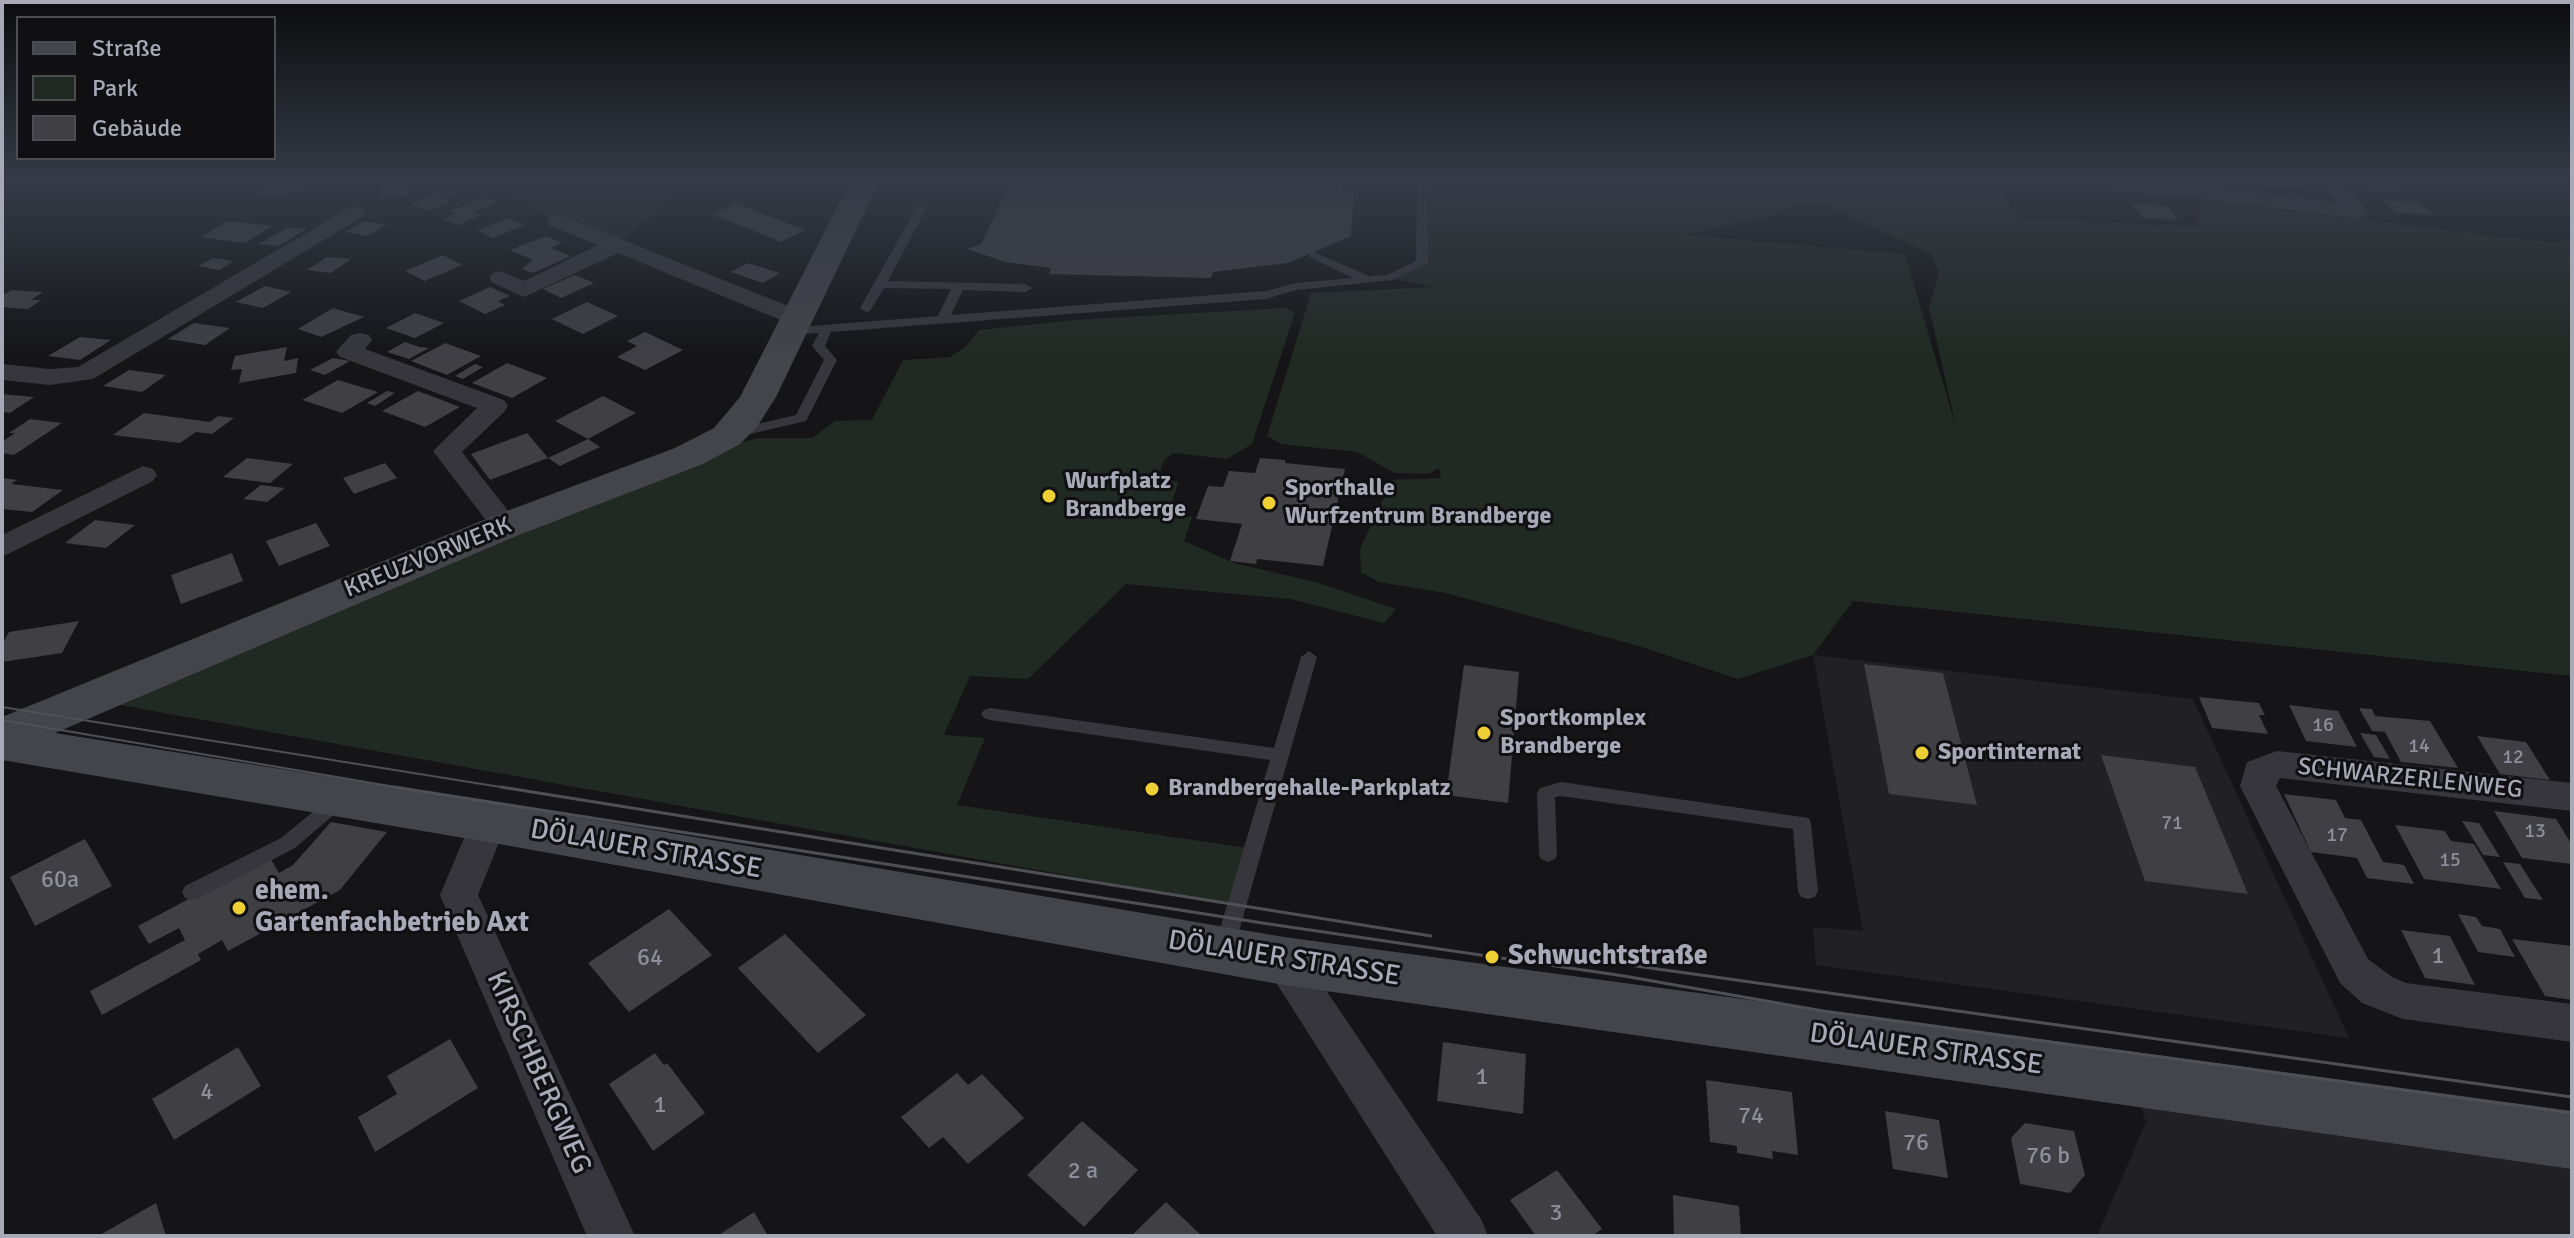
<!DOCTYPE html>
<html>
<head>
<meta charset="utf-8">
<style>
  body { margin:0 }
  #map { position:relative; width:2574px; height:1238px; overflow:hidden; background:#151517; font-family:Signika,sans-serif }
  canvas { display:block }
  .frame { position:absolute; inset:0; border:4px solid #a7a9b7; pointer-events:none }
  .legend { position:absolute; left:16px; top:16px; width:260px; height:144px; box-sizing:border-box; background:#101012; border:2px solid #4c4d54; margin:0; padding:10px 14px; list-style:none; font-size:24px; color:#a7a9b7 }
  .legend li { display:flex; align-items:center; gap:16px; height:40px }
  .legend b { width:40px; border:2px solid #4c4d54 }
</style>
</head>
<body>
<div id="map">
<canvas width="2574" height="1238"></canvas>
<div class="frame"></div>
<ul class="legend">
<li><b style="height:10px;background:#44444b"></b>Straße</li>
<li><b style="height:22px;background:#212923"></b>Park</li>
<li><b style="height:22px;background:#3f3f44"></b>Gebäude</li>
</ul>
</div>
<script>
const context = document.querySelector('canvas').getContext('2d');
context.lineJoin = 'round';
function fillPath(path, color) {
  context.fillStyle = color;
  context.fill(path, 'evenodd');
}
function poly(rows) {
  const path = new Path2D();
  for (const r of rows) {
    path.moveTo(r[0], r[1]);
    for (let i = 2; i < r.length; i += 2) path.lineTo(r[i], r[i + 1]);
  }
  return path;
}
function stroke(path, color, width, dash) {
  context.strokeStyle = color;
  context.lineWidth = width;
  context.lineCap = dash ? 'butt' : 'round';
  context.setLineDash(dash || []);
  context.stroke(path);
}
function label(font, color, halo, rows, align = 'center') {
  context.font = font + ' Signika,sans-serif';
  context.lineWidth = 6;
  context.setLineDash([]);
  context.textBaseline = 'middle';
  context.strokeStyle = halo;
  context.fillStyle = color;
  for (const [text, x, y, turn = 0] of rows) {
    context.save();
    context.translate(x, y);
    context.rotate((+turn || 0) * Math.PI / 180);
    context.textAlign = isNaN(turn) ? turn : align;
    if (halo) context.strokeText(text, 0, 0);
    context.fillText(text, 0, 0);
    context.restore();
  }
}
const built = poly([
  [492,184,689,184,617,245,558,221],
  [1813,655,2193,699,2349,1038,1816,965,1813,927,1863,931],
  [2135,1088,2572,1153,2572,1236,2097,1236,2146,1122]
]);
const green = poly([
  [1422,184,1995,184,2018,218,2198,227,2201,201,2556,243,2572,238,2572,676,1853,601,1813,655,1738,679,1642,647,1446,593,1379,582,1361,572,1360,549,1392,480,1441,478,1439,468,1429,474,1395,473,1357,452,1281,444,1267,436,1311,293,1433,287,1389,278,1422,263],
  [1819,202,1931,254,1939,274,1929,307,1956,427,1905,254,1684,235,1777,214,1798,204],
  [1284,308,1295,312,1252,444,1227,459,1174,453,1165,459,1158,477,1179,482,1168,511,1192,517,1184,541,1234,563,1319,583,1396,609,1384,623,1291,599,1126,584,1028,679,970,676,944,735,985,738,957,805,1254,849,1237,906,115,704,740,443,759,438,812,438,835,421,872,420,903,360,950,357,965,347,979,330,1075,320]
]);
const building = poly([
  [268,184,302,184,308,187,279,198,258,194,264,191,258,188],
  [382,184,409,184,409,194,380,199],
  [1010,184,1343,184,1343,192,1354,193,1351,236,1288,263,1213,272,1211,278,1049,274,1051,268,1005,262,967,249,981,244],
  [2261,184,2301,184,2305,189,2261,187],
  [2365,184,2392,184,2401,193,2372,191],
  [444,190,454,194,442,198,450,202,427,211,411,204],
  [485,197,497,202,473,212,481,215,458,225,443,219,456,213,451,211],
  [2382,200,2420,202,2434,215,2395,213],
  [737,203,763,214,805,230,781,242,712,214],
  [2130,203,2168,206,2178,220,2144,218],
  [508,218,525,225,493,238,477,230],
  [228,221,273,226,245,243,200,237],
  [364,221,386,225,367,236,345,232],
  [288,227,307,229,279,246,259,244],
  [546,236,562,243,551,248,571,256,533,273,522,269,533,260,510,250],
  [443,255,462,265,425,281,405,271],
  [327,257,351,259,331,273,307,270],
  [213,258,234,261,219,270,198,266],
  [748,263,780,273,763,283,731,272],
  [575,275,594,283,561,298,543,289],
  [265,286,291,292,263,308,236,302],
  [490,287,510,296,498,301,505,305,485,314,459,301],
  [11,290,43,292,31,300,41,300,28,309,2,307,2,296],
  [587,302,618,316,583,334,552,319],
  [333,308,364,317,321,337,298,329],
  [415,313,444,323,415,338,386,328],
  [194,323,230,328,205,345,168,339],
  [645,332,683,350,645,370,617,357,637,346,627,341],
  [80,337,111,340,80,360,48,356],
  [405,342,420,347,429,348,409,359,387,352],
  [445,343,481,356,447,375,411,361],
  [287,347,284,361,298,358,296,373,239,383,242,369,231,370,235,356],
  [333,358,350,361,325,375,310,370],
  [507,363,547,378,512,398,472,383],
  [475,364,483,367,463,379,455,376],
  [129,370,166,375,142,392,103,386],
  [338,380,378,392,342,413,302,400],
  [387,391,395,393,375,406,367,403],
  [418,391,460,407,425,427,382,411],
  [2,394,34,397,10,413,2,412],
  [603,396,636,413,588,439,555,421],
  [144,413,210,422,218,416,234,418,212,434,196,432,180,443,113,435],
  [30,419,62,423,14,455,2,453,2,442,15,433,9,433],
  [527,433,548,458,490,480,471,454],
  [588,439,600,447,560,466,548,458],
  [247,458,293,464,270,483,223,477],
  [1260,458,1285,460,1285,463,1345,469,1323,566,1257,559,1256,564,1230,561,1242,524,1196,519,1208,486,1223,487,1229,471,1255,473],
  [385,463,397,478,354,494,343,478],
  [2,478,17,480,11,484,63,490,32,512,2,509],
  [261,485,285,488,267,502,243,499],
  [95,520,135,525,106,548,65,543],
  [316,523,330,546,279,566,266,541],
  [232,553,243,581,181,604,171,575],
  [79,621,62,653,2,662,2,644,9,632],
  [1864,664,1943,673,1977,805,1889,794],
  [1464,665,1519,672,1508,803,1446,795],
  [2199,697,2259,703,2265,715,2259,715,2268,734,2212,728],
  [2289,705,2338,711,2357,747,2306,741],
  [2359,708,2372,709,2375,716,2430,721,2458,768,2401,762,2385,732,2372,731],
  [2360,733,2376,735,2390,759,2374,757],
  [2477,736,2526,742,2550,780,2500,774],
  [2101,755,2195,767,2248,894,2145,881],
  [2284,794,2336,800,2345,818,2361,820,2383,862,2404,865,2414,884,2367,878,2357,858,2311,852],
  [2494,811,2556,819,2572,845,2572,864,2522,858],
  [2462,821,2479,823,2500,857,2483,855],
  [331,822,387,832,340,890,228,951,222,940,198,954,201,960,102,1015,90,991,185,940,179,928,149,944,138,926,269,856,279,873,293,865],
  [2395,825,2445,831,2451,841,2474,844,2501,889,2424,879],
  [85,839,112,886,35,926,10,877],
  [2503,862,2520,864,2543,900,2525,898],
  [669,909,712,955,629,1012,588,963],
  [2458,914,2476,917,2482,926,2500,929,2515,957,2478,952],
  [2401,930,2450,936,2475,985,2425,978],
  [785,934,866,1015,818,1053,738,968],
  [2512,939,2572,946,2572,1000,2545,996],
  [450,1039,478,1088,375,1152,358,1117,397,1094,387,1076],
  [1443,1042,1526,1054,1523,1114,1437,1101],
  [238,1047,261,1086,174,1140,152,1099],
  [655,1053,664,1065,667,1063,705,1113,653,1151,609,1084],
  [957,1073,968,1085,982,1074,1024,1118,968,1164,943,1137,929,1148,901,1117],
  [1706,1080,1792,1092,1798,1155,1772,1151,1773,1159,1737,1153,1737,1146,1710,1142],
  [1885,1111,1939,1120,1948,1178,1893,1169],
  [1082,1121,1138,1170,1084,1227,1027,1175],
  [2025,1123,2074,1131,2085,1175,2070,1193,2020,1184,2011,1138],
  [1557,1170,1602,1229,1592,1236,1536,1236,1510,1200],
  [1673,1195,1739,1206,1741,1236,1674,1236],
  [1166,1202,1202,1236,1131,1236],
  [156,1203,166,1236,98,1236],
  [754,1212,768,1236,717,1236]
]);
const lane = poly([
  [1417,184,1427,184,1428,263,1393,280,1296,290,1266,299,831,332,825,346,837,360,806,421,737,437,730,433,732,430,796,415,824,360,812,346,819,333,791,335,787,334,787,328,938,316,951,289,884,288,870,311,866,312,860,308,918,205,927,207,888,281,1026,284,1032,288,1026,292,963,290,951,315,1266,291,1296,283,1353,278,1309,257,1309,253,1313,252,1369,276,1387,275,1416,261,1417,184],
  [1309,651,1317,657,1234,949,1231,955,1224,958,1217,955,1214,949,1270,760,990,720,984,718,981,714,984,710,990,708,1274,748,1301,657,1309,651],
  [1561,782,1809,818,1811,823,1818,891,1815,897,1808,899,1801,897,1798,891,1793,829,1561,796,1555,797,1557,854,1555,859,1548,862,1541,859,1539,854,1537,793,1540,788,1561,782],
  [337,795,343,797,346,802,343,807,295,848,199,898,192,900,185,898,182,892,185,886,281,838,331,797,337,795]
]);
const street = poly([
  [2106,184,2187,184,2337,203,2321,184,2343,184,2369,212,2358,219,2172,195,2115,192,2108,190,2106,184],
  [354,205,365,212,362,217,93,379,50,385,2,380,2,364,50,369,78,367,354,205],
  [558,214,806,313,809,318,806,323,788,323,618,253,524,297,493,283,489,278,493,273,501,271,524,281,598,245,550,226,547,221,550,216,558,214],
  [360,333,369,335,372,340,365,349,504,400,508,406,504,412,462,452,520,526,515,532,505,535,495,532,433,451,477,408,340,357,336,352,340,347,351,335,360,333],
  [143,466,153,469,157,475,153,481,2,557,2,535,143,466],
  [2277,751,2572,783,2572,811,2280,778,2276,786,2368,959,2392,977,2406,983,2572,1004,2572,1042,2403,1019,2362,1003,2340,983,2240,786,2247,762,2277,751],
  [488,808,501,812,507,822,478,895,635,1236,587,1236,440,895,475,812,488,808],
  [1284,944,1298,949,1481,1219,1488,1236,1437,1236,1270,973,1264,961,1270,949,1284,944]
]);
const secondary = poly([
  [849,184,878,184,776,397,757,427,740,444,703,464,519,535,55,733,488,802,1284,937,2572,1111,2572,1169,1284,985,488,842,2,760,2,717,491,517,675,448,714,428,740,397,849,184]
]);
const tramFar1 = poly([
  [2,707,513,789],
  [2,720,407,789]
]);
const tram = poly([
  [394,787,1269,924,1624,976,1823,1011,2572,1113],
  [501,787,1431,936],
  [1629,965,2572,1097]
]);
const markers = [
  [1049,496,8,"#efd034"],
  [1269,503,8,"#efd034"],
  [1484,733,8,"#efd034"],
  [1922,753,8,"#efd034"],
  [1152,789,8,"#efd034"],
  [239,908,8,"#efd034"],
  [1492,957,8,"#efd034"]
];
const numberNames = [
  ["16",2323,726],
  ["14",2419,747],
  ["12",2513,758],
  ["71",2172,824],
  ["13",2535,832],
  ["17",2337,836],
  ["15",2450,861]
];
const poiNames = [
  ["Wurfplatz",1065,482],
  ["Brandberge",1065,510],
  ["Sporthalle",1285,489],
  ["Wurfzentrum Brandberge",1285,517],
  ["Sportkomplex",1500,719],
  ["Brandberge",1500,747],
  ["Sportinternat",1938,753],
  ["Brandbergehalle-Parkplatz",1168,789]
];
const streetNames = [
  ["KREUZVORWERK",428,558,-22],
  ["SCHWARZERLENWEG",2410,779,6]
];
const nearNumbernames = [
  ["60a",60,881],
  ["1",2438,957],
  ["64",650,959],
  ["1",1482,1078],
  ["4",207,1093],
  ["1",660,1106],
  ["74",1751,1117],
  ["76",1916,1144],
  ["76 b",2048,1157],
  ["2 a",1083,1172],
  ["3",1556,1214]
];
const nearStreetnames = [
  ["DÖLAUER STRASSE",646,850,10],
  ["DÖLAUER STRASSE",1284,959,9],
  ["DÖLAUER STRASSE",1926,1050,8],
  ["KIRSCHBERGWEG",538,1073,66]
];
const nearPoinames = [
  ["ehem.",255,892],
  ["Gartenfachbetrieb Axt",255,924],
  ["Schwuchtstraße",1508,957]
];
fillPath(built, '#212124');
fillPath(green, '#212923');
fillPath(building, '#3f3f44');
fillPath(lane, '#36363c');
fillPath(street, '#36363c');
fillPath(secondary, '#44444b');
stroke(tramFar1, '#4f4f56', 2);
stroke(tram, '#4f4f56', 3);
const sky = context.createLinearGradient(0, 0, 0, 358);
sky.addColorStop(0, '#0c0c0d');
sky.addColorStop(0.51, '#353b47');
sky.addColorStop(1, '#353b4700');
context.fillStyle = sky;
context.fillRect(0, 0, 2574, 358);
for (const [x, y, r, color] of markers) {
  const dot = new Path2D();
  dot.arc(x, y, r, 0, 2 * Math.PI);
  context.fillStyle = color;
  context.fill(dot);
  stroke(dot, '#101012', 3);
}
label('20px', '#8d8e9a', null, numberNames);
label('bold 24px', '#a7a9b7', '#101012', poiNames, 'left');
label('24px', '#a7a9b7', '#101012', streetNames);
label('24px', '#8d8e9a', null, nearNumbernames);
label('28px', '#a7a9b7', '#101012', nearStreetnames);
label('bold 28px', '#a7a9b7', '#101012', nearPoinames, 'left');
</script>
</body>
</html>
